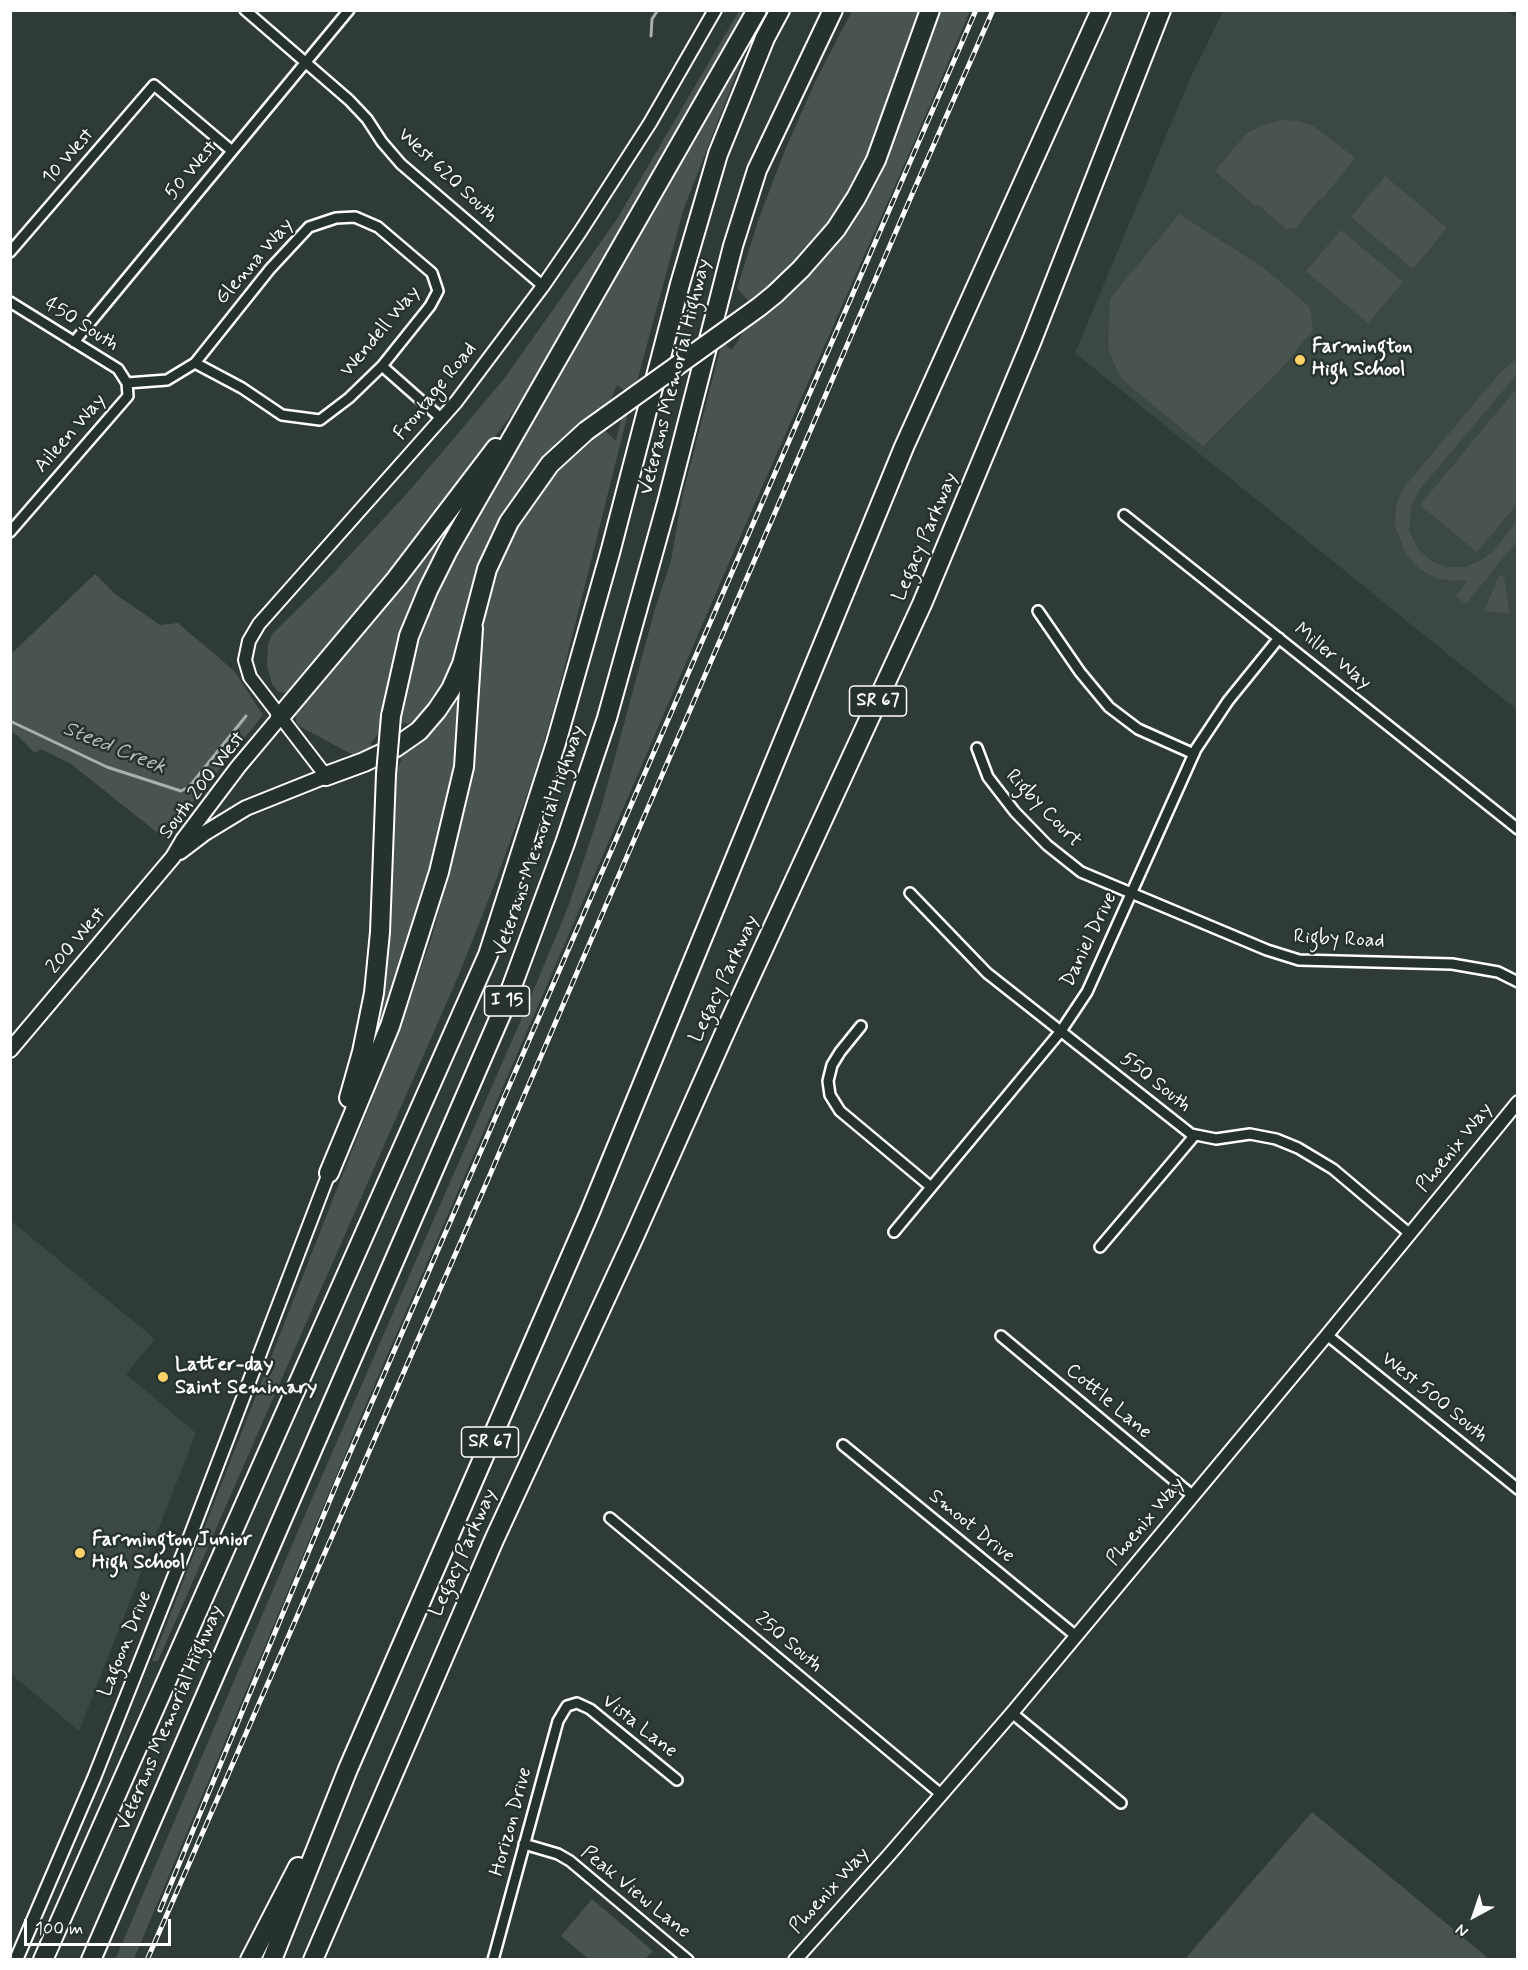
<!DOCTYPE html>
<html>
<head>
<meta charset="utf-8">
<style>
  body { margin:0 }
  #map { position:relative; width:1528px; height:1970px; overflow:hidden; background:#2f3b35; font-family:Mynerve,sans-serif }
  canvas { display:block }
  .frame { position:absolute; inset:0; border:12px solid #fff; pointer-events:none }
  .north { position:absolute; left:1444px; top:1886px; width:60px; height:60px; -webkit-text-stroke:4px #26332d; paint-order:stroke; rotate:220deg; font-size:16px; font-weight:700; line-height:24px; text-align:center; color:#fff }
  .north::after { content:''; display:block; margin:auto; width:21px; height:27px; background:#fff; clip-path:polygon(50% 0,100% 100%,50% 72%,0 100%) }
  .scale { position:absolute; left:24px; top:1919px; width:147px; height:27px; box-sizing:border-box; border:3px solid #fff; border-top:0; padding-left:8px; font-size:18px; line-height:21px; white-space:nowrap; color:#fff; -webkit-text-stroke:4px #26332d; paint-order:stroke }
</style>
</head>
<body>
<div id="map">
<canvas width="1528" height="1970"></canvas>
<div class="frame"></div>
<div class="north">N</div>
<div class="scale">100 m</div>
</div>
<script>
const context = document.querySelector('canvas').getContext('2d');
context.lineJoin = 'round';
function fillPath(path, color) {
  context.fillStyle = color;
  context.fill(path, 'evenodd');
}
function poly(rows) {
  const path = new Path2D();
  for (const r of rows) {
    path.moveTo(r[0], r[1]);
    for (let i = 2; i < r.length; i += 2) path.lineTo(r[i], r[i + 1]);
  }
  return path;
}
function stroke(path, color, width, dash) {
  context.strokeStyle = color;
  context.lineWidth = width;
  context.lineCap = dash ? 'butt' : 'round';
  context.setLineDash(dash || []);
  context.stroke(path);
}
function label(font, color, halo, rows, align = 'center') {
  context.font = font + ' Mynerve,sans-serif';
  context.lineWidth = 5;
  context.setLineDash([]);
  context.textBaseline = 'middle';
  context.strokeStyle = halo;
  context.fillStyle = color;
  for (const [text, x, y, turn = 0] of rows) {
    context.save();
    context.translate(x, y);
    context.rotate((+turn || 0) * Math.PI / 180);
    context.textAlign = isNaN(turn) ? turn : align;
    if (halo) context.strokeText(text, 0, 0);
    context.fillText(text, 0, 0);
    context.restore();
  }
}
const built = poly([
  [1505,10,1517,18,1517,710,1075,353,1189,81,1223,11],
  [10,1220,155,1339,126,1374,196,1433,79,1731,11,1674]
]);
const green = poly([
  [739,11,748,11,553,352,511,415,424,535,292,691,284,693,277,691,272,684,267,666,268,645,272,634,326,581,410,490,504,379,617,219],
  [852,11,926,11,880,139,853,192,806,254,751,304,737,288,759,218,785,150,817,78],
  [941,11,970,11,915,140,741,535,361,1416,134,1959,115,1960,307,1510,527,1006,568,907,602,805,655,609,671,561,682,497,722,342,726,340,727,346,732,350,748,324,768,309,893,138],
  [747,47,683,211,635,389,628,393,617,385,606,410,535,470,521,488,498,525,482,561,455,656,443,686,419,724,397,723,422,627,449,567],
  [1282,120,1300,121,1313,126,1355,158,1322,199,1320,198,1296,228,1286,229,1257,204,1255,206,1215,171,1246,134,1262,125],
  [1385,176,1447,228,1413,269,1351,217],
  [1179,214,1261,266,1310,307,1313,330,1281,369,1203,446,1124,381,1118,373,1108,348,1110,299],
  [1341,230,1403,282,1368,323,1306,271],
  [1517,358,1517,374,1420,489,1411,506,1409,531,1418,549,1431,561,1447,567,1465,567,1480,561,1492,552,1517,521,1517,541,1466,604,1456,596,1468,580,1452,581,1436,578,1420,569,1406,555,1395,526,1396,507,1400,494,1406,485,1498,375],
  [1517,388,1517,504,1477,552,1420,505],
  [629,409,557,697,534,775,495,883,460,972,158,1661,152,1661,400,1028,433,933,444,892,463,793,480,630,496,569,512,533,540,491,579,448,602,428,616,441,622,414],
  [482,478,401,638,387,692,383,728,370,744,378,748,357,757,299,726,296,722,296,713],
  [95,574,115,594,160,625,178,623,218,657,235,672,263,715,164,838,71,764,41,749,35,753,17,735,11,732,11,654],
  [1499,576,1504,577,1510,614,1484,611],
  [462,682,453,779,436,873,361,1091,386,956,390,912,393,777,402,759,394,757,423,740,433,730,449,709],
  [1312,1812,1489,1959,1185,1959],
  [592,1899,653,1951,645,1959,589,1959,561,1936]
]);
const stream = poly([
  [651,36,652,19,658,10],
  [10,721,107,767,181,791,189,787,246,716]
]);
const minor = poly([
  [245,10,349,100,367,119,382,142,401,164,543,286],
  [10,252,154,85,232,151],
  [10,302,118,369,127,383,128,396,10,532],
  [74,342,349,10],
  [382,366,442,419],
  [127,383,167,380,195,363,270,269,309,227,336,218,355,217,378,227,432,273,438,291,430,306,382,366,349,398,320,420,282,415,242,388,195,363],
  [1124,515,1518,829],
  [1038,611,1080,672,1109,707,1138,729,1194,754],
  [977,748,988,777,1015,812,1047,845,1081,872,1267,950,1299,960,1452,964,1498,972,1518,982],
  [910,893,987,973,1191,1134,1216,1139,1250,1134,1276,1139,1298,1148,1333,1169,1410,1234],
  [861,1026,840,1052,832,1065,828,1081,830,1095,840,1111,931,1187],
  [894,1232,1061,1031,1087,992,1196,749,1228,701,1279,638],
  [1100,1247,1195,1135],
  [1327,1335,1518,1489],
  [1001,1336,1193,1496],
  [843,1445,1076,1636],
  [610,1518,942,1795],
  [1012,1713,1121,1803],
  [524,1844,558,1854,570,1861,688,1960],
  [493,1960,558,1721,567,1706,577,1703,590,1709,677,1780]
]);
const tertiary = poly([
  [326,776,250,677,245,660,249,641,259,624,456,402,543,286,580,232,650,123,715,10],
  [16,1960,94,1778,189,1539,329,1173],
  [795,1960,889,1855,1012,1713,1327,1335,1518,1102]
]);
const secondary = poly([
  [180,852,205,833,246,808,326,776],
  [10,1050,173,857,183,840,238,767,280,717]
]);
const motorway = poly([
  [775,294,801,269,836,229,856,198,876,160,930,10],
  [391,716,409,636,428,590,448,550,757,10],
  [280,717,396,579,496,448],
  [326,776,364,762,396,747,419,731,437,710,451,689,462,664,487,569,509,522,550,464,586,431],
  [349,1098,362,1052,374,993,380,932,386,774],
  [329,1173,390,1026,439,872,464,767,473,628],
  [43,1960,488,955,556,743,610,553,680,284,718,154,765,38,780,10],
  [91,1960,505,1005,565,843,607,718,667,503,733,246,757,170,833,10],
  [250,1960,298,1867],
  [272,1960,348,1769,590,1212,904,447,1101,10],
  [313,1960,494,1540,634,1237,730,1021,922,604,1032,340,1161,10]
]);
const rail = poly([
  [160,1910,339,1478,976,10],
  [147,1960,486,1184,910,199,993,10]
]);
const motorwayBridge = poly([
  [586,431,759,307,775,294],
  [386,774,391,716]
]);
const markers = [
  [1300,360,6,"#ffd166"],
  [163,1377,6,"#ffd166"],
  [80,1553,6,"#ffd166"]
];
const shields = [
  [878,701,57],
  [507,1001,45],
  [490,1442,57]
];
const shieldNames = [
  ["SR 67",878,701],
  ["I 15",507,1001],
  ["SR 67",490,1442]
];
const streetNames = [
  ["10 West",69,157,-49],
  ["50 West",192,171,-50],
  ["West 620 South",447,176,43],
  ["Glenna Way",255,262,-49],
  ["450 South",81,325,32],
  ["Wendell Way",381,332,-50],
  ["Veterans Memorial Highway",676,377,-76],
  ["Frontage Road",436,392,-51],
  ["Aileen Way",71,434,-49],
  ["Legacy Parkway",926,537,-67],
  ["Miller Way",1332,657,39],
  ["South 200 West",203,786,-53],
  ["Rigby Court",1043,809,46],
  ["Veterans Memorial Highway",540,841,-71],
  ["Daniel Drive",1090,940,-64],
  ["Rigby Road",1339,940,3],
  ["200 West",77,941,-50],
  ["Legacy Parkway",725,979,-65],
  ["550 South",1155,1083,38],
  ["Phoenix Way",1455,1148,-51],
  ["West 500 South",1434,1398,39],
  ["Cottle Lane",1108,1402,40],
  ["Phoenix Way",1146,1522,-50],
  ["Smoot Drive",971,1527,39],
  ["Legacy Parkway",464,1553,-66],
  ["250 South",788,1643,40],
  ["Lagoon Drive",126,1644,-68],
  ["Veterans Memorial Highway",171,1718,-67],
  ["Vista Lane",639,1727,38],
  ["Horizon Drive",512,1822,-75],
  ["Phoenix Way",830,1891,-48],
  ["Peak View Lane",635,1893,39]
];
const poiNames = [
  ["Farmington",1312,348],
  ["High School",1312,371],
  ["Latter-day",175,1366],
  ["Saint Seminary",175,1389],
  ["Farmington Junior",92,1541],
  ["High School",92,1564]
];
const waterNames = [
  ["Steed Creek",114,749,22]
];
fillPath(built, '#3c4842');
fillPath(green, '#4a544f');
stroke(stream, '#a9afac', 3);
stroke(minor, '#fff', 14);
stroke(tertiary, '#fff', 16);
stroke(secondary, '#fff', 18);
stroke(motorway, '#fff', 22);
stroke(minor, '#26332d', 9);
stroke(tertiary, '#26332d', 12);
stroke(secondary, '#26332d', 14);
stroke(motorway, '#26332d', 18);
stroke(rail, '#fff', 5);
stroke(rail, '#26332d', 3, [9]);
stroke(motorwayBridge, '#fff', 22, []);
stroke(motorwayBridge, '#26332d', 18);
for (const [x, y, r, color] of markers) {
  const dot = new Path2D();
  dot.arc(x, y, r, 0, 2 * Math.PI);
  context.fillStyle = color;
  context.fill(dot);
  stroke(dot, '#26332d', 2);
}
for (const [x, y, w] of shields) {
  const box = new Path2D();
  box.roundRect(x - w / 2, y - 15, w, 30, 4.5);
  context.fillStyle = '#26332d';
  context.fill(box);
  stroke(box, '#fff', 1.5);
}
label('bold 18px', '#fff', null, shieldNames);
label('20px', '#fff', '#26332d', streetNames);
label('bold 20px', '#fff', '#26332d', poiNames, 'left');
label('italic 21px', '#b8bcba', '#26332d', waterNames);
</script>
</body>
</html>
